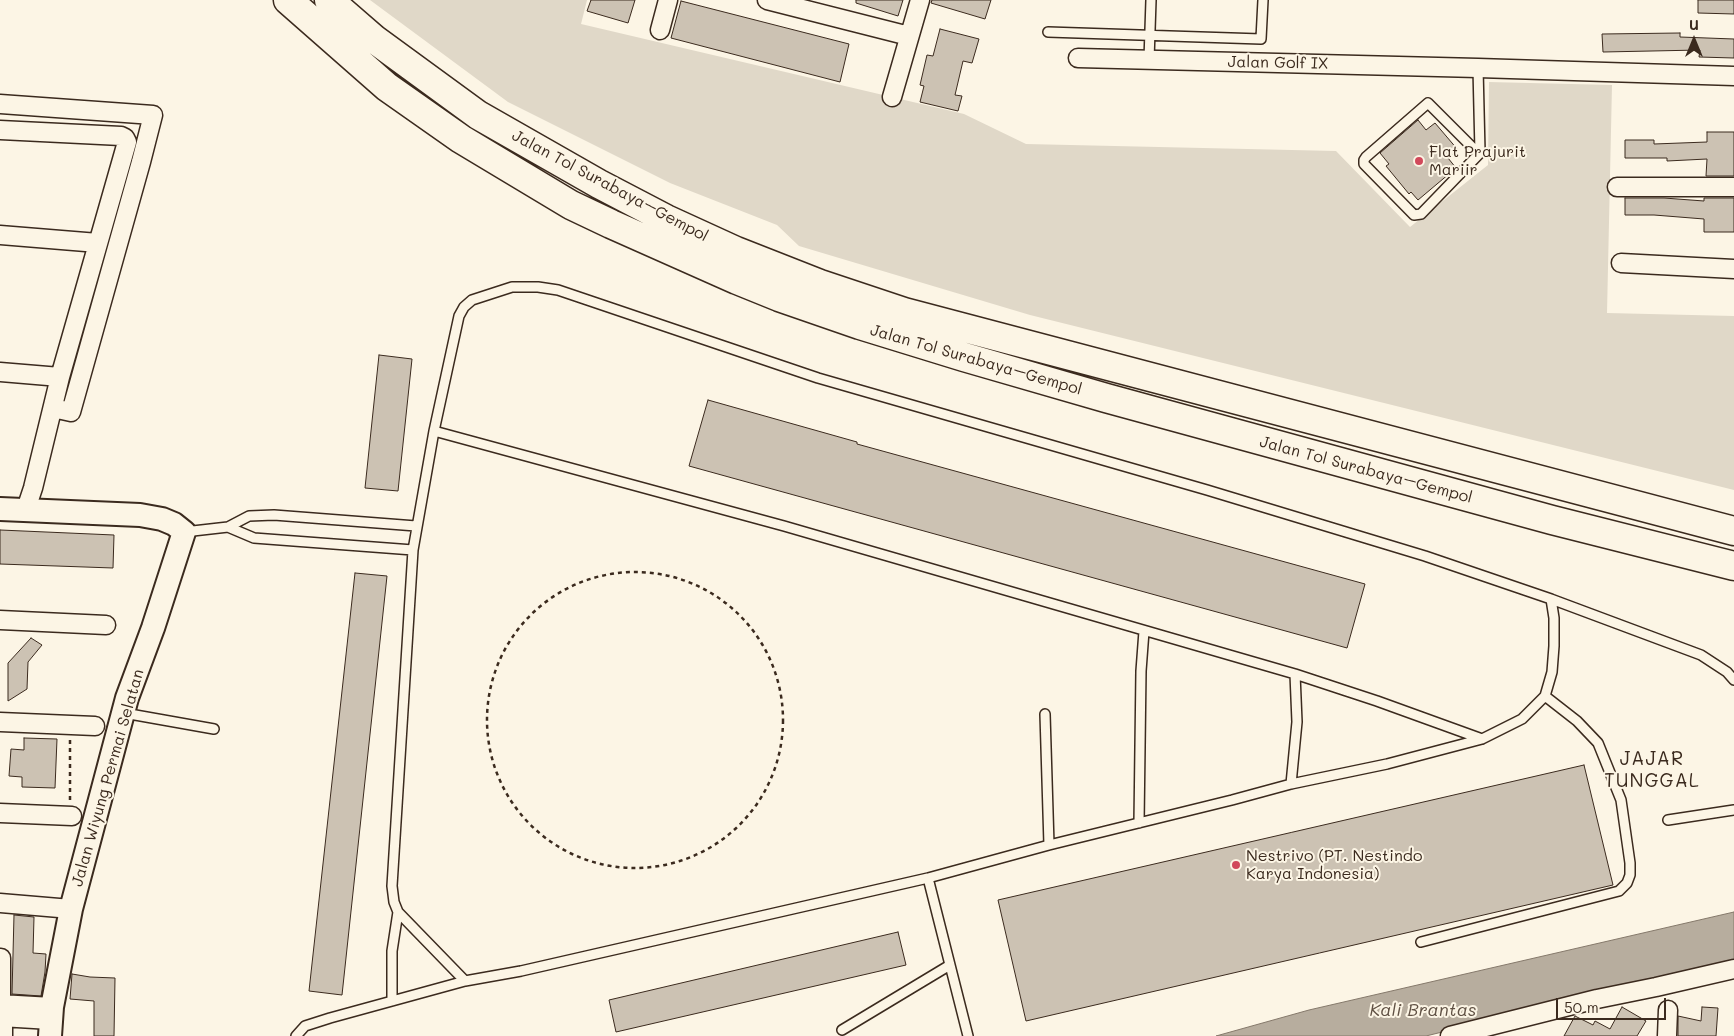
<!DOCTYPE html>
<html>
<head>
<meta charset="utf-8">
<style>
  body { margin:0 }
  #map { position:relative; width:1734px; height:1036px; overflow:hidden; background:#fcf5e5; font-family:Mali,sans-serif }
  canvas { display:block }
  .north { position:absolute; left:1669px; top:15px; width:50px; height:50px; -webkit-text-stroke:4px #fcf5e5; paint-order:stroke; rotate:0deg; font-size:14px; font-weight:700; line-height:20px; text-align:center; color:#3b2a1e }
  .north::after { content:''; display:block; margin:auto; width:18px; height:22px; background:#3b2a1e; clip-path:polygon(50% 0,100% 100%,50% 72%,0 100%) }
  .scale { position:absolute; left:1556px; top:998px; width:110px; height:22px; box-sizing:border-box; border:2px solid #3b2a1e; border-top:0; padding-left:6px; font-size:15px; line-height:18px; white-space:nowrap; color:#3b2a1e; -webkit-text-stroke:4px #fcf5e5; paint-order:stroke }
</style>
</head>
<body>
<div id="map">
<canvas width="1734" height="1036"></canvas>
<div class="north">U</div>
<div class="scale">50 m</div>
</div>
<script>
const context = document.querySelector('canvas').getContext('2d');
context.lineJoin = 'round';
function fillPath(path, color) {
  context.fillStyle = color;
  context.fill(path, 'evenodd');
}
function poly(rows) {
  const path = new Path2D();
  for (const r of rows) {
    if (r.length === 3) {
      path.moveTo(r[0] + r[2], r[1]);
      path.arc(r[0], r[1], r[2], 0, 2 * Math.PI);
      continue;
    }
    path.moveTo(r[0], r[1]);
    for (let i = 2; i < r.length; i += 2) path.lineTo(r[i], r[i + 1]);
  }
  return path;
}
function stroke(path, color, width, dash) {
  context.strokeStyle = color;
  context.lineWidth = width;
  context.lineCap = dash ? 'butt' : 'round';
  context.setLineDash(dash || []);
  context.stroke(path);
}
function label(font, color, halo, rows, align = 'center') {
  context.font = font + ' Mali,sans-serif';
  context.lineWidth = 4;
  context.setLineDash([]);
  context.textBaseline = 'middle';
  context.strokeStyle = halo;
  context.fillStyle = color;
  for (const [text, x, y, turn = 0] of rows) {
    context.save();
    context.translate(x, y);
    context.rotate((+turn || 0) * Math.PI / 180);
    context.textAlign = isNaN(turn) ? turn : align;
    if (halo) context.strokeText(text, 0, 0);
    context.fillText(text, 0, 0);
    context.restore();
  }
}
const green = poly([
  [370,0,587,0,581,24,964,114,1026,144,1336,151,1410,227,1488,165,1489,82,1612,85,1607,313,1734,316,1734,490,1030,315,799,246,777,225,670,183,508,102]
]);
const water = poly([
  [1734,912,1734,964,1591,995,1426,1036,1216,1036,1309,1010,1734,912]
]);
const building = poly([
  [591,0,635,0,628,23,587,11,591,0],
  [856,0,903,0,898,16,856,3,856,0],
  [932,0,991,0,985,19,931,3,932,0],
  [1698,0,1734,0,1734,14,1698,13,1698,0],
  [681,1,849,44,840,82,671,38,681,1],
  [940,29,979,39,972,63,963,61,955,95,962,96,958,111,920,102,924,86,920,85,927,55,933,56,940,29],
  [1680,33,1680,37,1734,39,1734,58,1699,57,1700,50,1603,52,1602,34,1680,33],
  [1418,120,1426,130,1435,123,1458,150,1448,158,1456,168,1418,200,1411,192,1409,194,1386,166,1389,164,1380,153,1418,120],
  [1707,132,1734,132,1734,176,1706,176,1707,159,1667,161,1667,158,1625,158,1625,140,1654,140,1654,144,1707,142,1707,132],
  [1625,198,1664,198,1704,201,1704,198,1734,198,1734,232,1704,232,1704,219,1654,215,1625,215,1625,198],
  [379,355,412,359,398,491,365,488,379,355],
  [708,400,857,442,857,444,1365,584,1347,648,689,466,708,400],
  [0,530,114,535,113,568,0,564,0,530],
  [355,573,387,576,342,995,309,991,355,573],
  [31,638,42,645,28,662,27,689,8,701,8,663,31,638],
  [24,738,57,739,55,788,22,787,22,777,9,776,11,749,24,750,24,738],
  [1584,765,1613,885,1026,1021,998,900,1584,765],
  [14,915,34,917,33,953,46,954,45,972,41,996,12,994,14,915],
  [898,932,906,965,616,1032,609,1000,898,932],
  [72,974,90,977,115,978,114,1036,94,1036,94,1001,70,999,72,974],
  [1622,1007,1646,1021,1637,1036,1564,1036,1575,1016,1593,1025,1595,1021,1610,1029,1622,1007],
  [1702,1007,1718,1008,1716,1036,1678,1036,1678,1016,1701,1021,1702,1007]
]);
const path = poly([
  [635,720,148],
  [70,800,70,740]
]);
const service = poly([
  [1048,32,1261,39,1263,0],
  [1149,60,1151,0],
  [1478,68,1480,152,1479,154,1421,214,1414,215,1364,164,1364,160,1366,157,1428,103,1479,154],
  [434,431,784,526,1295,674,1377,701,1482,739],
  [228,527,254,538,413,550],
  [184,532,228,527,249,516,274,515,416,526],
  [1551,599,1701,655,1727,672,1734,680],
  [124,713,214,729],
  [1045,714,1049,845],
  [1291,784,1297,722,1295,674],
  [1668,820,1734,810],
  [1139,823,1141,671,1144,631],
  [928,878,968,1036],
  [1421,942,1619,891,1627,883,1630,875,1630,863,1621,800,1598,743,1577,721,1545,696],
  [392,1001,392,951,398,912],
  [842,1030,950,965],
  [296,1036,305,1026,330,1018,465,981,521,971,928,878,1049,845,1232,800,1291,784,1387,764,1482,739,1522,719,1545,696,1552,672,1554,646,1554,618,1551,599,1425,556,1207,490,818,378,558,290,538,287,512,287,472,300,464,307,459,316,434,431,413,550,392,886,394,902,398,912,465,981]
]);
const minor = poly([
  [767,0,909,36],
  [660,30,668,0],
  [1078,58,1478,68,1734,76],
  [892,97,920,0],
  [0,104,153,115,141,162,71,412,53,408],
  [0,130,121,136,125,138,127,142,60,377,33,488,26,509],
  [1617,187,1734,187],
  [0,235,98,243],
  [1621,263,1734,269],
  [0,372,60,377],
  [0,620,106,625],
  [0,722,95,726],
  [0,813,72,816],
  [0,903,71,909],
  [1,958,1,1004],
  [0,1004,52,1007],
  [0,1017,51,1020],
  [3,1036,3,1017],
  [1450,1036,1597,999,1656,987,1734,969],
  [1667,1036,1668,1010]
]);
const tertiary = poly([
  [0,509,140,515,162,519,174,524,184,532,153,628,127,698,71,909,52,1007,50,1036]
]);
const motorway = poly([
  [288,0,387,87,461,139,571,205,611,224,737,280,779,297,860,325,964,357,1106,398,1552,520,1734,566],
  [329,0,374,39,478,115,599,184,666,219,736,251,820,284,904,312,1734,531]
]);
const markers = [
  [1419,161,5,"#d1495b"],
  [1236,865,5,"#d1495b"]
];
const streetNames = [
  ["Jalan Golf IX",1278,63,1],
  ["Jalan Tol Surabaya–Gempol",610,186,28],
  ["Jalan Tol Surabaya–Gempol",976,360,16],
  ["Jalan Tol Surabaya–Gempol",1366,470,15],
  ["Jalan Wiyung Permai Selatan",108,778,-74]
];
const poiNames = [
  ["Flat Prajurit",1429,152],
  ["Mariir",1429,170],
  ["Nestrivo (PT. Nestindo",1246,856],
  ["Karya Indonesia)",1246,874]
];
const waterNames = [
  ["Kali Brantas",1423,1010]
];
const quarterNames = [
  ["JAJAR",1652,759],
  ["TUNGGAL",1652,781]
];
fillPath(green, '#e0d8c8');
fillPath(water, '#b7ad9e');
stroke(water, '#85796b', 1);
fillPath(building, '#ccc2b3');
stroke(building, '#3b2a1e', 1);
stroke(service, '#3b2a1e', 12);
stroke(minor, '#3b2a1e', 21);
stroke(tertiary, '#3b2a1e', 26);
stroke(motorway, '#3b2a1e', 31);
stroke(path, '#3b2a1e', 2.5, [4, 4]);
stroke(service, '#fcf5e5', 9);
stroke(minor, '#fcf5e5', 18);
stroke(tertiary, '#fcf5e5', 22);
stroke(motorway, '#fcf5e5', 28);
for (const [x, y, r, color] of markers) {
  const dot = new Path2D();
  dot.arc(x, y, r, 0, 2 * Math.PI);
  context.fillStyle = color;
  context.fill(dot);
  stroke(dot, '#fcf5e5', 2);
}
label('16px', '#3b2a1e', '#fcf5e5', streetNames);
label('16px', '#3b2a1e', '#fcf5e5', poiNames, 'left');
label('italic 18px', '#605144', '#fcf5e5', waterNames);
context.letterSpacing = '1px';
label('19px', '#3b2a1e', '#fcf5e5', quarterNames);
context.letterSpacing = '0px';
</script>
</body>
</html>
